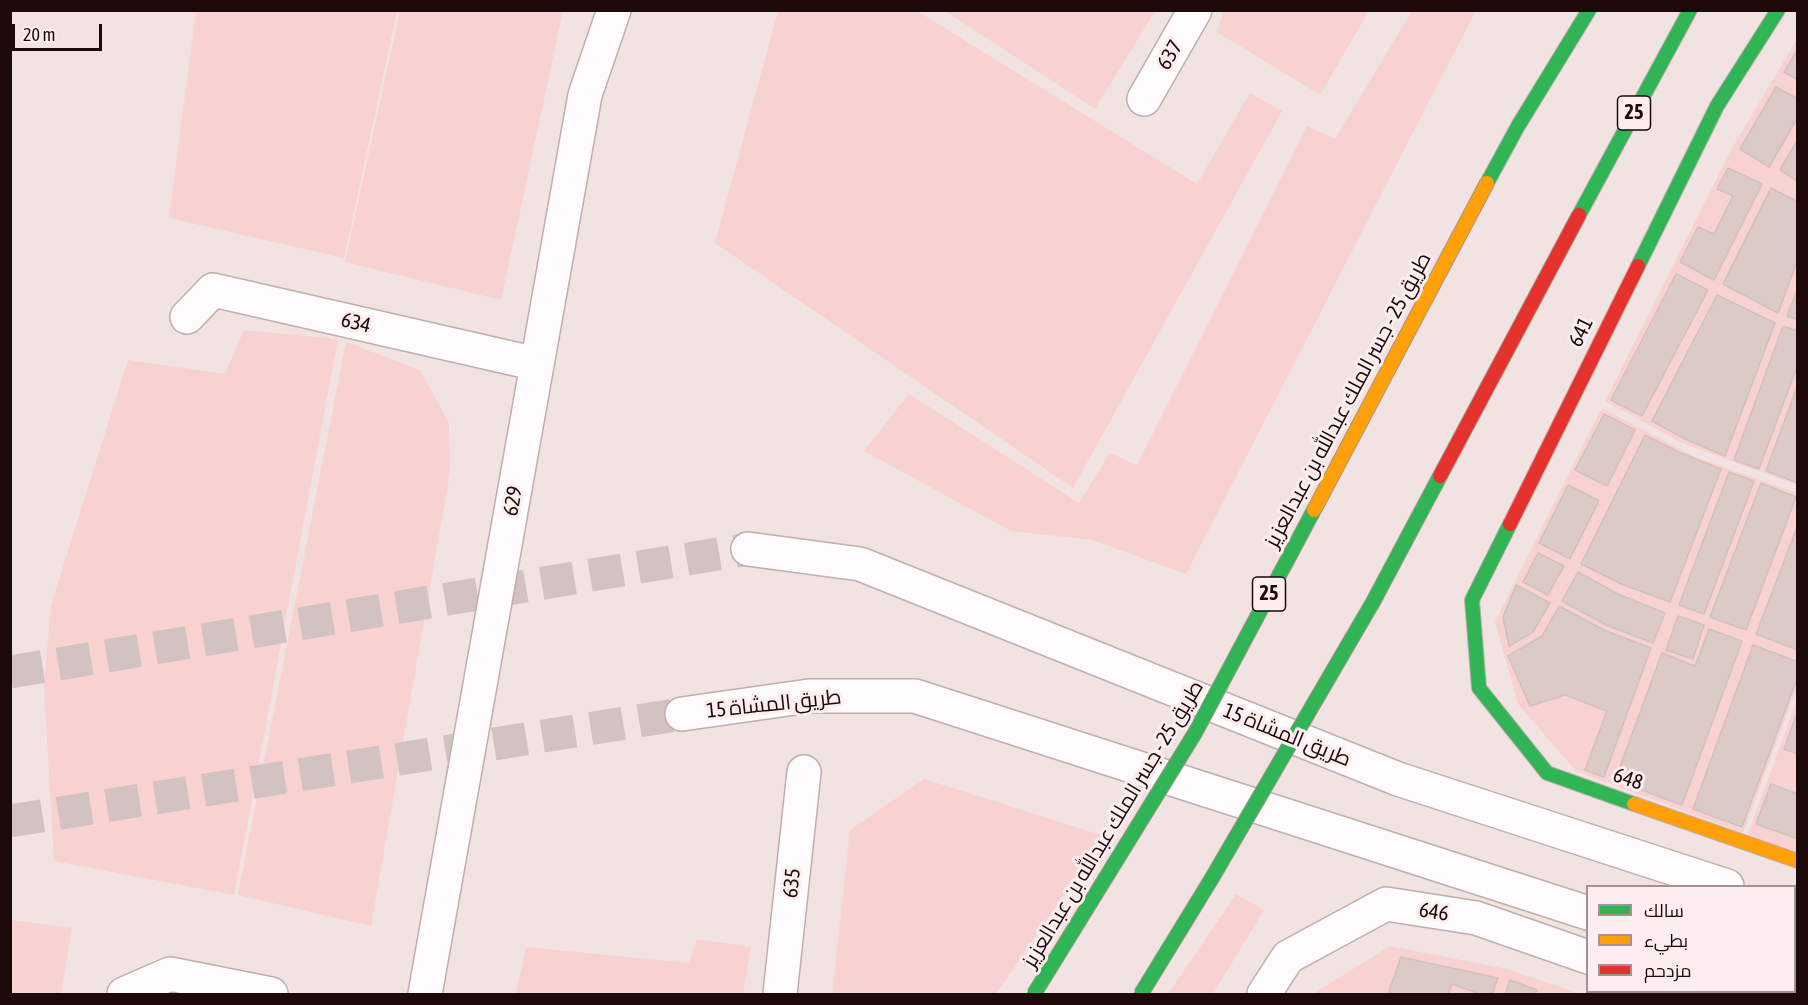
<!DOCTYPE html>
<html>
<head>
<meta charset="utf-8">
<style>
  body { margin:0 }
  #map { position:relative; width:1808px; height:1005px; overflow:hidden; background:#f2e3e3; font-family:"Asap Condensed",Cairo,sans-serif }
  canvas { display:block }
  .frame { position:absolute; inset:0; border:12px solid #1e090a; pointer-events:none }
  .legend { position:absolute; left:1586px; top:885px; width:210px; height:108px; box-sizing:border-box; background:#fceeee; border:2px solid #a39293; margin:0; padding:8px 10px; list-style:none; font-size:18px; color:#1e090a }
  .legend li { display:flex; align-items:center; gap:12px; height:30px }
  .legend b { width:30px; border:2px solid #a39293 }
  .scale { position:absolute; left:12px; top:24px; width:90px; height:27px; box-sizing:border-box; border:3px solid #1e090a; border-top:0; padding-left:8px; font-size:18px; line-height:21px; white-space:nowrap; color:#1e090a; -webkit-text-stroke:4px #fceeee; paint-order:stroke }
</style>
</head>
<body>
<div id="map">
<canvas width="1808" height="1005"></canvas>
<div class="frame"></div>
<ul class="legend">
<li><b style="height:8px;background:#30b455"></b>سالك</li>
<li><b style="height:8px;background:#ff9f0a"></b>بطيء</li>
<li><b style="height:8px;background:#e5322d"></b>مزدحم</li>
</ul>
<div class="scale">20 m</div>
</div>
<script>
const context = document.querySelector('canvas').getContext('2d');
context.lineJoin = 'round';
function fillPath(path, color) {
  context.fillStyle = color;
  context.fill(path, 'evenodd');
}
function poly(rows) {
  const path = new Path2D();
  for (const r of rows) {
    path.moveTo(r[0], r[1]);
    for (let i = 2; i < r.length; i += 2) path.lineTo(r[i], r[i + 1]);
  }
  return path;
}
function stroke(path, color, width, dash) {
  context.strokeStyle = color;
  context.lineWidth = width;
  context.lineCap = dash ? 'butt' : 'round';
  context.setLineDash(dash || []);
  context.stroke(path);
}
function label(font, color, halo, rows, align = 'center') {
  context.font = font + ' "Asap Condensed",Cairo,sans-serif';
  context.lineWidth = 6;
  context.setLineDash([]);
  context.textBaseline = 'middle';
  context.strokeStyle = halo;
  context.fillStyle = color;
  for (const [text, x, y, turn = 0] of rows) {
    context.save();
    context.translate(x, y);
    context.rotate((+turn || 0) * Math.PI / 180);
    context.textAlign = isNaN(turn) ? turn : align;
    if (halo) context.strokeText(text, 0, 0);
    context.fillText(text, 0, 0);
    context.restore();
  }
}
const green = poly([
  [1224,10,1369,10,1369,11,1320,95,1217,32],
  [196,11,397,11,344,258,169,218],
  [400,11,563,11,501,300,345,262],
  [778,11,917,11,1197,184,1250,93,1282,111,1073,488,715,243],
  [945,11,1155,10,1155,11,1095,109],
  [1412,11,1467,11,1474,14,1186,574,1092,540,1011,531,864,451,909,394,1079,503,1110,453,1137,465,1307,126,1335,139],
  [1797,39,1797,485,1682,443,1605,401,1732,148],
  [244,330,338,339,234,895,54,861,44,686,51,605,128,360,225,374],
  [346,342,420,370,449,423,450,472,371,926,238,895],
  [1602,408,1693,456,1797,493,1797,687,1743,833,1576,771,1518,704,1495,622],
  [1797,700,1797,852,1747,836],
  [924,779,1104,836,996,994,832,994,850,830],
  [1236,894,1264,910,1213,994,1168,994],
  [11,920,72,928,61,994,11,994],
  [697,939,751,947,743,994,516,994,526,947,689,963],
  [1390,946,1507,969,1580,994,1313,994]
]);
const building = poly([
  [1798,49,1798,80,1784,72,1798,49],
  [1776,87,1798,99,1798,117,1769,167,1740,149,1776,87],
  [1798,139,1798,182,1780,170,1798,139],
  [1728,168,1762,184,1714,280,1680,262,1698,227,1714,234,1733,196,1717,189,1728,168],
  [1771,188,1798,202,1798,259,1778,313,1723,284,1771,188],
  [1676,274,1708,290,1642,416,1611,400,1676,274],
  [1798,288,1798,320,1787,316,1798,288],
  [1717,295,1775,323,1725,456,1685,439,1652,421,1717,295],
  [1783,326,1798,331,1798,364,1759,469,1734,460,1783,326],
  [1798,384,1798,483,1766,471,1798,384],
  [1604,414,1635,430,1607,486,1575,470,1604,414],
  [1645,435,1681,453,1721,469,1670,602,1621,584,1581,564,1645,435],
  [1729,472,1754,481,1704,614,1679,605,1729,472],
  [1761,483,1796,497,1746,630,1710,617,1761,483],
  [1568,485,1599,501,1570,559,1539,543,1568,485],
  [1798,525,1798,650,1756,634,1798,525],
  [1538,553,1564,566,1548,595,1523,582,1538,553],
  [1578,572,1620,595,1665,613,1653,643,1606,625,1562,601,1578,572],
  [1516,585,1550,603,1533,632,1509,646,1503,617,1516,585],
  [1559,606,1604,630,1651,648,1604,777,1585,770,1607,711,1565,695,1530,706,1508,656,1542,636,1559,606],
  [1678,616,1704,625,1693,659,1666,650,1678,616],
  [1709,629,1742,641,1682,805,1615,780,1662,653,1695,666,1709,629],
  [1753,645,1798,662,1798,676,1742,827,1693,809,1753,645],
  [1798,711,1798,754,1784,749,1798,711],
  [1771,784,1798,794,1798,839,1756,824,1771,784],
  [1401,957,1498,978,1492,994,1480,994,1452,984,1448,994,1388,994,1401,957],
  [1510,980,1537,990,1535,994,1505,994,1510,980]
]);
const streetTunnel = poly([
  [10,672,748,549],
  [10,821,682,714]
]);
const street = poly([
  [1144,99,1195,10],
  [187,317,213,290,537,364],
  [748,549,860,564,1398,779,1727,886],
  [682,714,809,696,915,696,1588,913],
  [1794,909,1798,910],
  [1794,982,1798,983],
  [1688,992,1697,994],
  [124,994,170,974,271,994],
  [425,994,585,95,614,10],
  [780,994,804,772],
  [1264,994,1288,957,1386,904,1476,918,1588,957]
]);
const fast = poly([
  [1487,183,1518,126,1589,10],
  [1579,215,1690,10],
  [1638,266,1717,106,1778,10],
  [1510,524,1472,600,1479,688,1547,773,1634,804]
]);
const slow = poly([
  [1634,804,1798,861]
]);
const jam = poly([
  [1510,524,1638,266]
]);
const fastBridge = poly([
  [1034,994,1195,733,1314,510],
  [1141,994,1212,878,1373,602,1440,476]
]);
const slowBridge = poly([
  [1314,510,1487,183]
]);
const jamBridge = poly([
  [1440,476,1579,215]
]);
const shields = [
  [1634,113,33],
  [1269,594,33]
];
const shieldNames = [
  ["25",1634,113],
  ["25",1269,594]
];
const streetNames = [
  ["637",1170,55,-60],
  ["634",356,323,13],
  ["641",1581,332,-64],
  ["طريق 25 - جسر الملك عبدالله بن عبدالعزيز",1348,400,-62],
  ["629",513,501,-80],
  ["طريق المشاة 15",774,704,-6],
  ["طريق المشاة 15",1287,735,22],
  ["648",1628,779,19],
  ["طريق 25 - جسر الملك عبدالله بن عبدالعزيز",1113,824,-59],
  ["635",792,883,-84],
  ["646",1434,912,9]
];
fillPath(green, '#f8d1d1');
fillPath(building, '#dccac6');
stroke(building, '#d2c0bc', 1.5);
stroke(streetTunnel, '#d2c2c2', 33, [33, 16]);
stroke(street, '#c0aeae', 36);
stroke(fast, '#c0aeae', 16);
stroke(slow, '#c0aeae', 16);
stroke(jam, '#c0aeae', 16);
stroke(street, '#fdfbfb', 33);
stroke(fast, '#30b455', 14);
stroke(slow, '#ff9f0a', 14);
stroke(jam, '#e5322d', 14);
stroke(fastBridge, '#a5978a', 16, []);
stroke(slowBridge, '#a5978a', 16, []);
stroke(jamBridge, '#a5978a', 16, []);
stroke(fastBridge, '#30b455', 14);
stroke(slowBridge, '#ff9f0a', 14);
stroke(jamBridge, '#e5322d', 14);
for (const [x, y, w] of shields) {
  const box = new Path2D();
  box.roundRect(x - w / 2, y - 17, w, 34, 4.5);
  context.fillStyle = '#fceeee';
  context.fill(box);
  stroke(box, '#1e090a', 1.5);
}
label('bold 20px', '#1e090a', null, shieldNames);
label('21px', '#1e090a', '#fceeee', streetNames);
</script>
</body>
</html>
